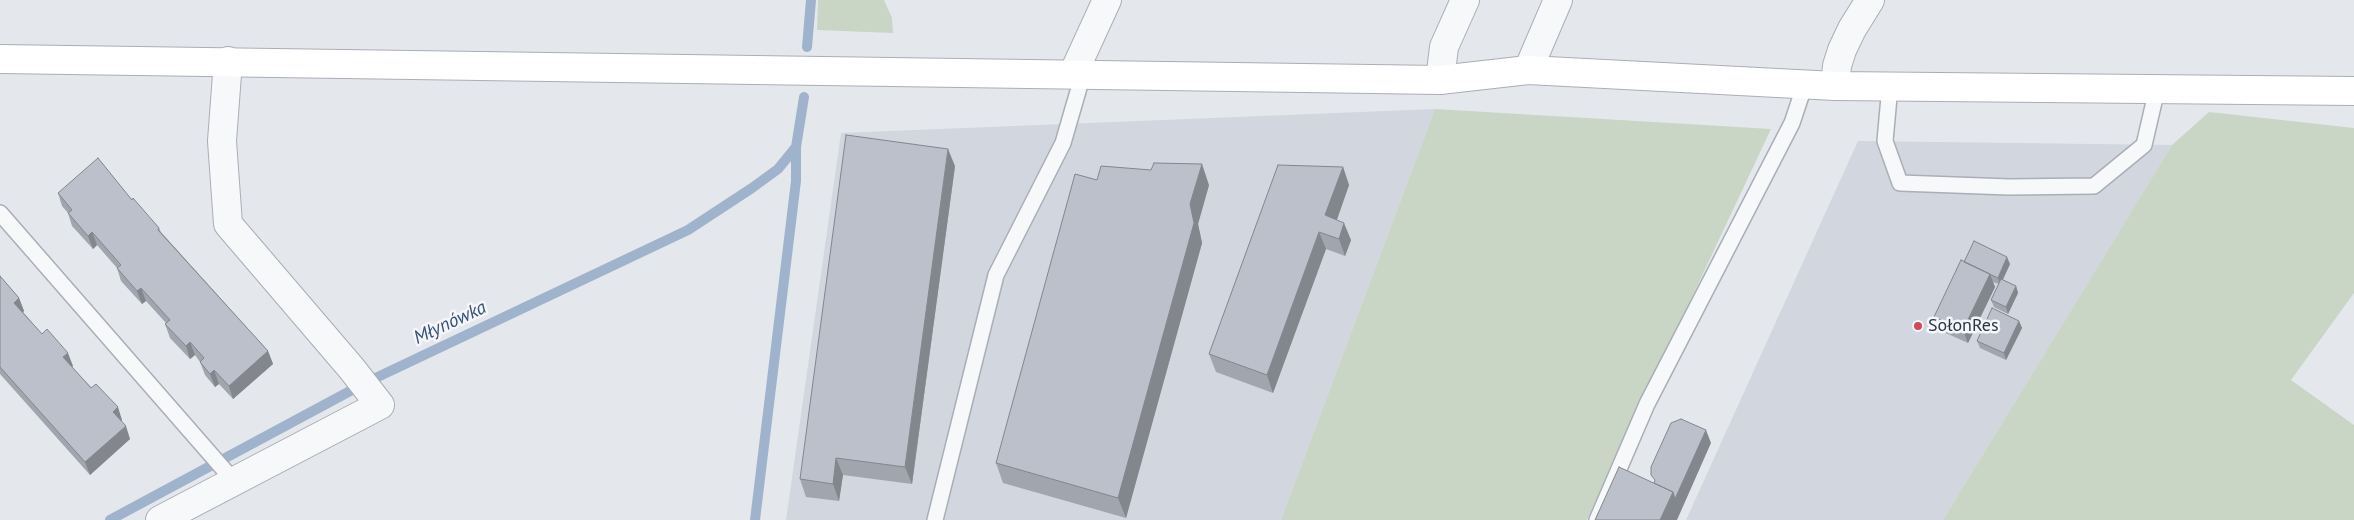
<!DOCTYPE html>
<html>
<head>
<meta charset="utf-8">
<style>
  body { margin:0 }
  canvas { display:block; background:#e4e7ec }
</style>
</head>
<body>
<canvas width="2354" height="520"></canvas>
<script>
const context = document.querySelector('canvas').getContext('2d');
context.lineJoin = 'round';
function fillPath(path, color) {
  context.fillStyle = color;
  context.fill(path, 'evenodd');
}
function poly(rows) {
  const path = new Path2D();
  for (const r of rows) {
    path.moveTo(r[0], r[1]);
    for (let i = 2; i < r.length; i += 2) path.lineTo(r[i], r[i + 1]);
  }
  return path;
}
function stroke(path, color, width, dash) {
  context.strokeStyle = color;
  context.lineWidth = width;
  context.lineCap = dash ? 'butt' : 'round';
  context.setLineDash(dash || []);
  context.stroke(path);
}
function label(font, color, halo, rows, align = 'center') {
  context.font = font + ' "PT Sans",sans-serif';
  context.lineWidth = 5;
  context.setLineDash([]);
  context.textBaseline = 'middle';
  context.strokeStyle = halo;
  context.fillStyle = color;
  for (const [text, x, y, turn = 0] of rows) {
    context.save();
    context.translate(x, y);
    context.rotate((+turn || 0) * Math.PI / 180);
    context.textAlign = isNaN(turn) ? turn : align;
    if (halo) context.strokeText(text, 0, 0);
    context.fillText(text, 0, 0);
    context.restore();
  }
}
const built = poly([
  [1435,109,1281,520,786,520,841,133],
  [1858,141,2172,145,1943,520,1686,520]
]);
const green = poly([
  [818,0,884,0,892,18,893,33,817,30],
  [1435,109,1771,129,1587,520,1281,520],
  [2209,112,2354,128,2354,293,2291,380,2354,425,2354,520,1943,520,2172,145]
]);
const stream = poly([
  [807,47,811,0],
  [110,520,365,383,688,230,752,188,778,169,796,147,804,97],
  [755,520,796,181,796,147]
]);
const lane = poly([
  [1890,86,1885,141,1900,183,2009,187,2094,186,2144,145,2157,89],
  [0,213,233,480],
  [935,520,996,275,1063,143,1083,74],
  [1597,520,1647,404,1792,123,1805,84]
]);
const street = poly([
  [1528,70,1558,0],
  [1073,74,1107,0],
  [1440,80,1444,47,1465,0],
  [1835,86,1837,66,1842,50,1852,29,1870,0],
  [160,520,380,405,352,369,228,224,222,141,228,61]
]);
const secondary = poly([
  [0,59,1440,80,1528,70,1835,86,2354,91]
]);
const wall = poly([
  [955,166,912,484,843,475,839,501,806,497,800,479],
  [1343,167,1349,185,1337,220,1351,240,1345,256,1326,249,1273,393,1216,372,1209,354],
  [1151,170,1209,185,1198,224,1202,243,1126,518,1003,483,996,463,1097,180],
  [58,193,132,200,159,228,161,232,268,351,273,364,233,399,219,384,215,387,205,375,200,362,195,355,190,359,170,338,165,324,166,323,146,301,142,304,121,281,117,268,97,245,93,249,72,226,68,213,62,206],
  [1964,262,2010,264,2003,280,2016,286,2018,293,2008,314,1994,307,1991,300,1999,284,1993,282,1995,287,1968,343,1939,330,1934,317],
  [0,276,19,298,24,311,23,312,42,334,73,366,72,367,122,420,121,422,130,439,90,475,0,374],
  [2019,321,2022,328,2006,360,1980,348,1977,341]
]);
const shadedWall = poly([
  [948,149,955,166,912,484,905,467],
  [1202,164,1209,185,1198,224,1202,243,1126,518,1118,498,1190,204],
  [1343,167,1349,185,1332,233,1325,215],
  [1344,223,1351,240,1345,256,1339,239],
  [92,232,97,245,93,249,88,236],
  [1319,232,1326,249,1273,393,1267,375],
  [2007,257,2010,264,2000,285,1998,278],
  [1990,274,1995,287,1968,343,1963,330],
  [2016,286,2018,293,2008,314,2006,307],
  [141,288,146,301,142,304,137,291],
  [19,298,24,311,19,316,14,303],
  [2019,321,2022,328,2006,360,2004,353],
  [190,342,195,355,190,359,186,346],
  [268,351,273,364,233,399,229,386],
  [68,353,73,366,68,370,63,357],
  [214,370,219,384,215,387,210,374],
  [118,407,122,420,118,425,113,412],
  [126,426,130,439,90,475,85,462],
  [1706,430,1711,443,1677,520,1660,520,1673,492],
  [836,458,843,475,839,501,833,484]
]);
const building = poly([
  [846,135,948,149,905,467,836,458,833,484,800,479,846,135],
  [98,158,132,200,133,198,159,228,158,230,268,351,229,386,214,370,210,374,200,362,204,358,190,342,186,346,165,324,170,320,141,288,137,291,117,268,121,265,92,232,88,236,68,213,72,210,58,193,98,158],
  [1154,163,1202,164,1190,204,1194,223,1118,498,996,463,1075,174,1097,180,1101,166,1151,170,1154,163],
  [1278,165,1343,167,1325,215,1344,223,1339,239,1319,232,1267,375,1209,354,1278,165],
  [1974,241,2007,257,1998,278,1964,262,1974,241],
  [1961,260,1990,274,1963,330,1934,317,1961,260],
  [0,276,19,298,14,303,42,334,47,329,68,353,63,357,91,388,96,384,118,407,113,412,126,426,85,462,0,367,0,276],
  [2001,279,2016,286,2006,307,1991,300,2001,279],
  [1992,308,2019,321,2004,353,1977,341,1992,308],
  [1681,419,1706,430,1675,499,1673,492,1654,483,1655,480,1651,475,1651,467,1671,423,1681,419],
  [1619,467,1673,492,1660,520,1595,520,1619,467]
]);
const markers = [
  [1918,326,5,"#d1495b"]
];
const poiNames = [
  ["SołonRes",1928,326]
];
const waterNames = [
  ["Młynówka",450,323,-25]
];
fillPath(built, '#d2d6de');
fillPath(green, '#c9d6c5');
stroke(stream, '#9fb4cc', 10);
stroke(lane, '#a9aeb7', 18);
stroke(street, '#a9aeb7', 30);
stroke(secondary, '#a9aeb7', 30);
stroke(lane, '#f7f8fa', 15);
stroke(street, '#f7f8fa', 28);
stroke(secondary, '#fff', 28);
fillPath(wall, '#a1a5ae');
fillPath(shadedWall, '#83868d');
fillPath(building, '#bbc0ca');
stroke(building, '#83868d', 1);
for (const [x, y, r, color] of markers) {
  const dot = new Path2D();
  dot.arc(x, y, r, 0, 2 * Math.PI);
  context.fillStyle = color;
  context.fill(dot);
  stroke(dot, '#f4f6f9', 2);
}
label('18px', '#2b3445', '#f4f6f9', poiNames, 'left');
label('italic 19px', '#34527a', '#f4f6f9', waterNames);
</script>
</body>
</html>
